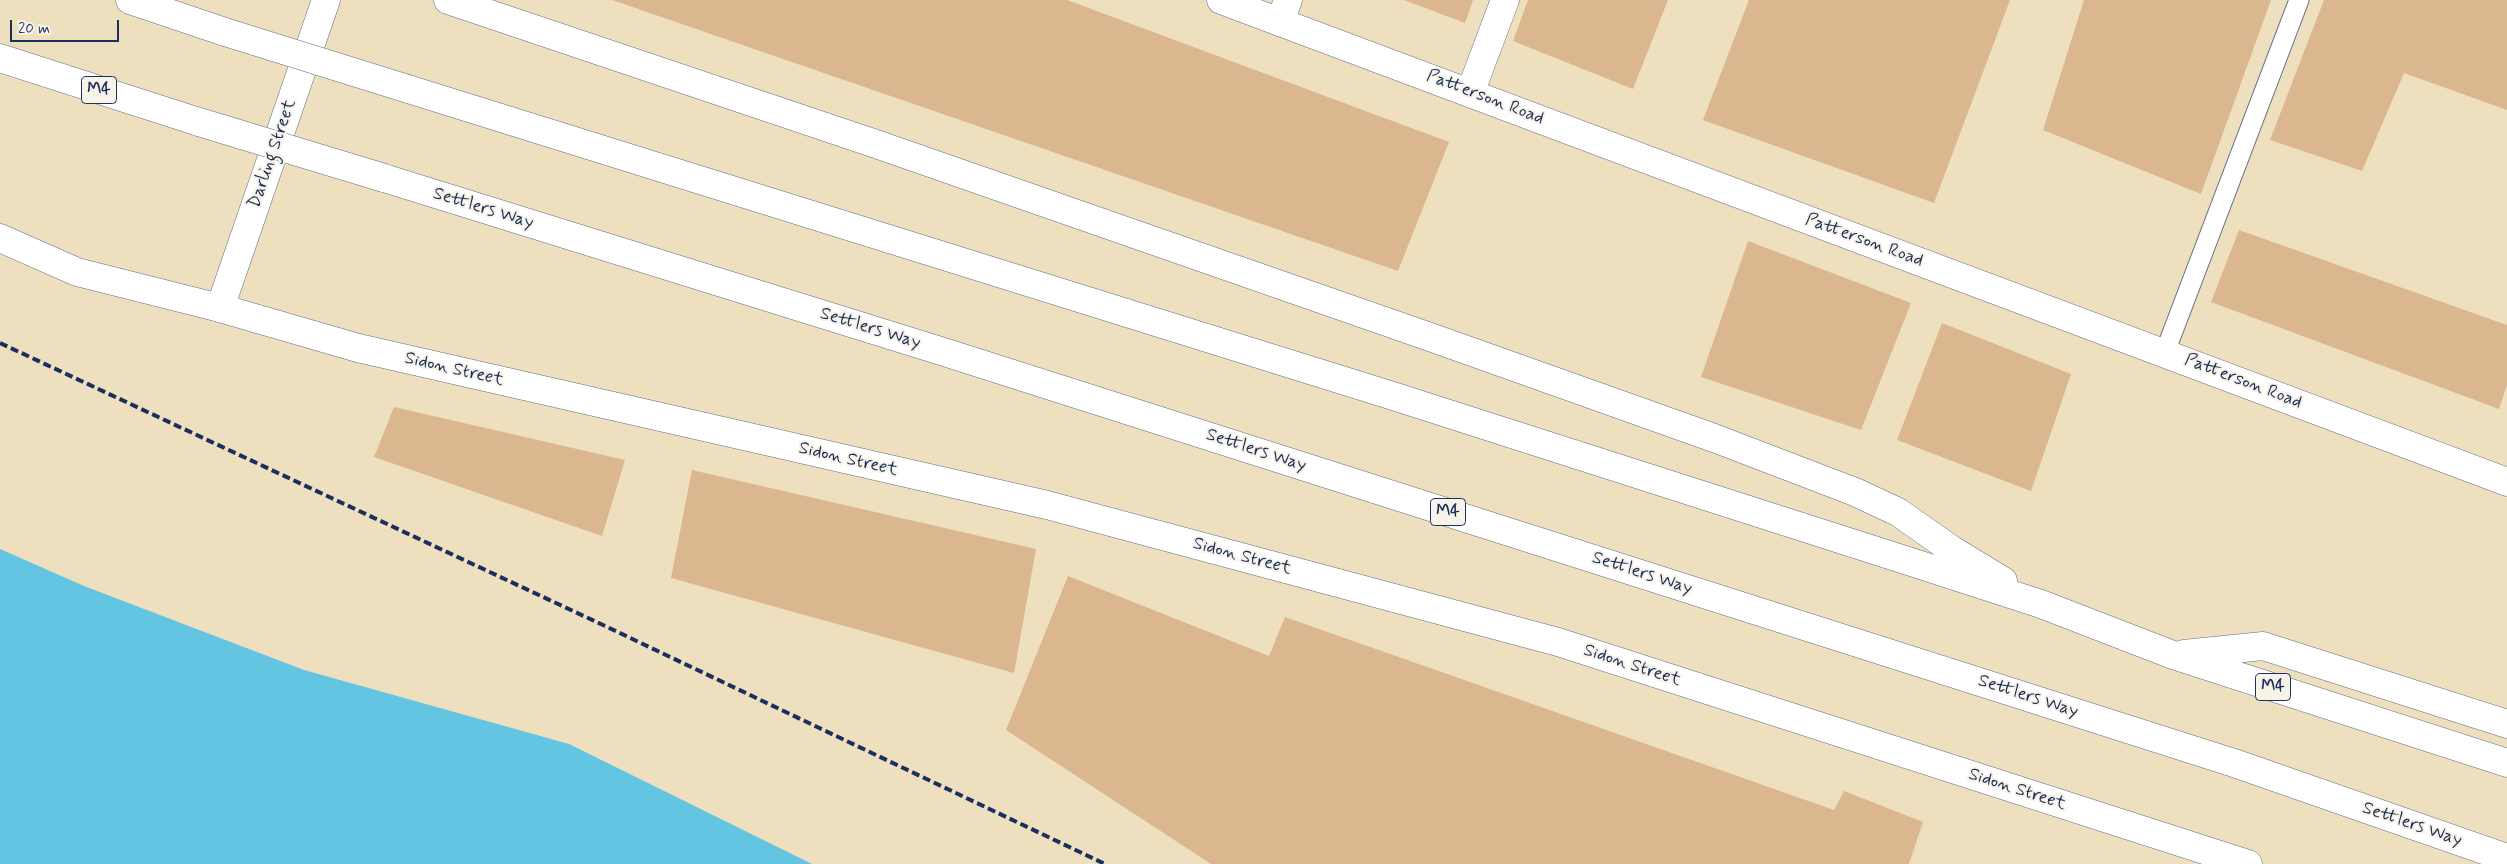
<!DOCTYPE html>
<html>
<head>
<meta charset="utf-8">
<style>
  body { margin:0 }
  #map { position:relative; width:2507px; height:864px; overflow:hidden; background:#eedfbf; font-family:Mynerve,sans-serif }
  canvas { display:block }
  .scale { position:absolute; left:10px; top:20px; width:109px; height:22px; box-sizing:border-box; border:2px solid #1b2f5e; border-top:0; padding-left:6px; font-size:15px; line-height:18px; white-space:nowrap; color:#1b2f5e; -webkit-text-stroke:4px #f7f3e8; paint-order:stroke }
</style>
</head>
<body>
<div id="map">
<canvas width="2507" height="864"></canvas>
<div class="scale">20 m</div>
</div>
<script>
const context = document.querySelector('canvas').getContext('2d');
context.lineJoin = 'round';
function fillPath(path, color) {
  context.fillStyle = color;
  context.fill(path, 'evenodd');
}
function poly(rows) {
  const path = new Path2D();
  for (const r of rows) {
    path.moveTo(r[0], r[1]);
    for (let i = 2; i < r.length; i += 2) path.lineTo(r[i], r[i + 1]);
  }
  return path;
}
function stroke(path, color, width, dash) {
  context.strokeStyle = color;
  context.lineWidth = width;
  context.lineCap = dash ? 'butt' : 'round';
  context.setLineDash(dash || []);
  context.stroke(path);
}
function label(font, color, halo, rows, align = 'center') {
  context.font = font + ' Mynerve,sans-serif';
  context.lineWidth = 4;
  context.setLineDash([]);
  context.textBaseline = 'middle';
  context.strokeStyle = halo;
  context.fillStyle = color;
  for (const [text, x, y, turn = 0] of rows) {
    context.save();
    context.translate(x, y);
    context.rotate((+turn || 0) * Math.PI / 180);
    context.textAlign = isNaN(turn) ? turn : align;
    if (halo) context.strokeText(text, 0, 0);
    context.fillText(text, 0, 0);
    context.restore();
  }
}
const water = poly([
  [0,549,84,586,304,670,569,744,812,864,0,864]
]);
const building = poly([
  [612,0,1067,0,1449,142,1398,271],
  [1404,0,1473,0,1465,23],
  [1528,0,1668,0,1633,89,1513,41],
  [1749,0,2010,0,1934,203,1703,120],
  [2084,0,2271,0,2201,194,2043,130],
  [2324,0,2507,0,2507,110,2404,73,2362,171,2270,140],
  [2239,230,2507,325,2507,385,2499,409,2211,302],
  [1748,241,1911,303,1861,430,1701,377],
  [1942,323,2071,374,2031,491,1897,440],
  [394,407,625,460,602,536,374,457],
  [692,470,1036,549,1014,673,671,578],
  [1068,576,1269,656,1285,617,1834,810,1844,791,1923,822,1909,864,1211,864,1006,730]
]);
const service = poly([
  [2165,352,2299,0]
]);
const minor = poly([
  [1280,22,1288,0],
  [1470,93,1505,0]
]);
const tertiary = poly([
  [326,0,220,308,358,348,1047,505,1558,642,2248,864],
  [1221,0,2507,482]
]);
const motorway = poly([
  [130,0,225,32],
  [448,0,876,144,1430,337,1714,438,1855,492,1898,512,1952,550,2003,581],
  [0,58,199,122],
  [408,89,1393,396,1905,560,2041,604,2173,655,2507,763],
  [384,178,944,352,2234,763,2507,858],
  [0,238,77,272,220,308],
  [2184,654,2263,646,2507,724]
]);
const rail = poly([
  [0,343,603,625,1105,864]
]);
const motorwayBridge = poly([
  [225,32,408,89],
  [199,122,384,178]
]);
const shields = [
  [99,90,35],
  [1448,512,35],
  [2273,687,35]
];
const shieldNames = [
  ["M4",99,90],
  ["M4",1448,512],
  ["M4",2273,687]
];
const streetNames = [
  ["Patterson Road",1485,98,21],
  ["Darling Street",273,154,-71],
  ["Settlers Way",483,209,17],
  ["Patterson Road",1864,241,20],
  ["Settlers Way",870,329,17],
  ["Sidon Street",454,370,13],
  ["Patterson Road",2243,382,21],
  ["Settlers Way",1256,451,18],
  ["Sidon Street",848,460,13],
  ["Sidon Street",1242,557,15],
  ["Settlers Way",1642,574,18],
  ["Sidon Street",1632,666,18],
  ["Settlers Way",2028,697,18],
  ["Sidon Street",2017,790,18],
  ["Settlers Way",2412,825,19]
];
fillPath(water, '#63c5e1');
fillPath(building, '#dbb78f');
stroke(service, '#656d80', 21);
stroke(minor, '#656d80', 29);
stroke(tertiary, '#656d80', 29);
stroke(motorway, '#656d80', 29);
stroke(service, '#fff', 19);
stroke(minor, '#fff', 28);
stroke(tertiary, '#fff', 28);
stroke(motorway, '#fff', 28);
stroke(rail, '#1b2f5e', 4, [8, 4]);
stroke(motorwayBridge, '#656d80', 29, []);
stroke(motorwayBridge, '#fff', 28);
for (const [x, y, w] of shields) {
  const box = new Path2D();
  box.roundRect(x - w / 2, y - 13.5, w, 27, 4);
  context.fillStyle = '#f7f3e8';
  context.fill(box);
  stroke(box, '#1b2f5e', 1);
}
label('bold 16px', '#1b2f5e', null, shieldNames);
label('18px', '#1b2f5e', '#f7f3e8', streetNames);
</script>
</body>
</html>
